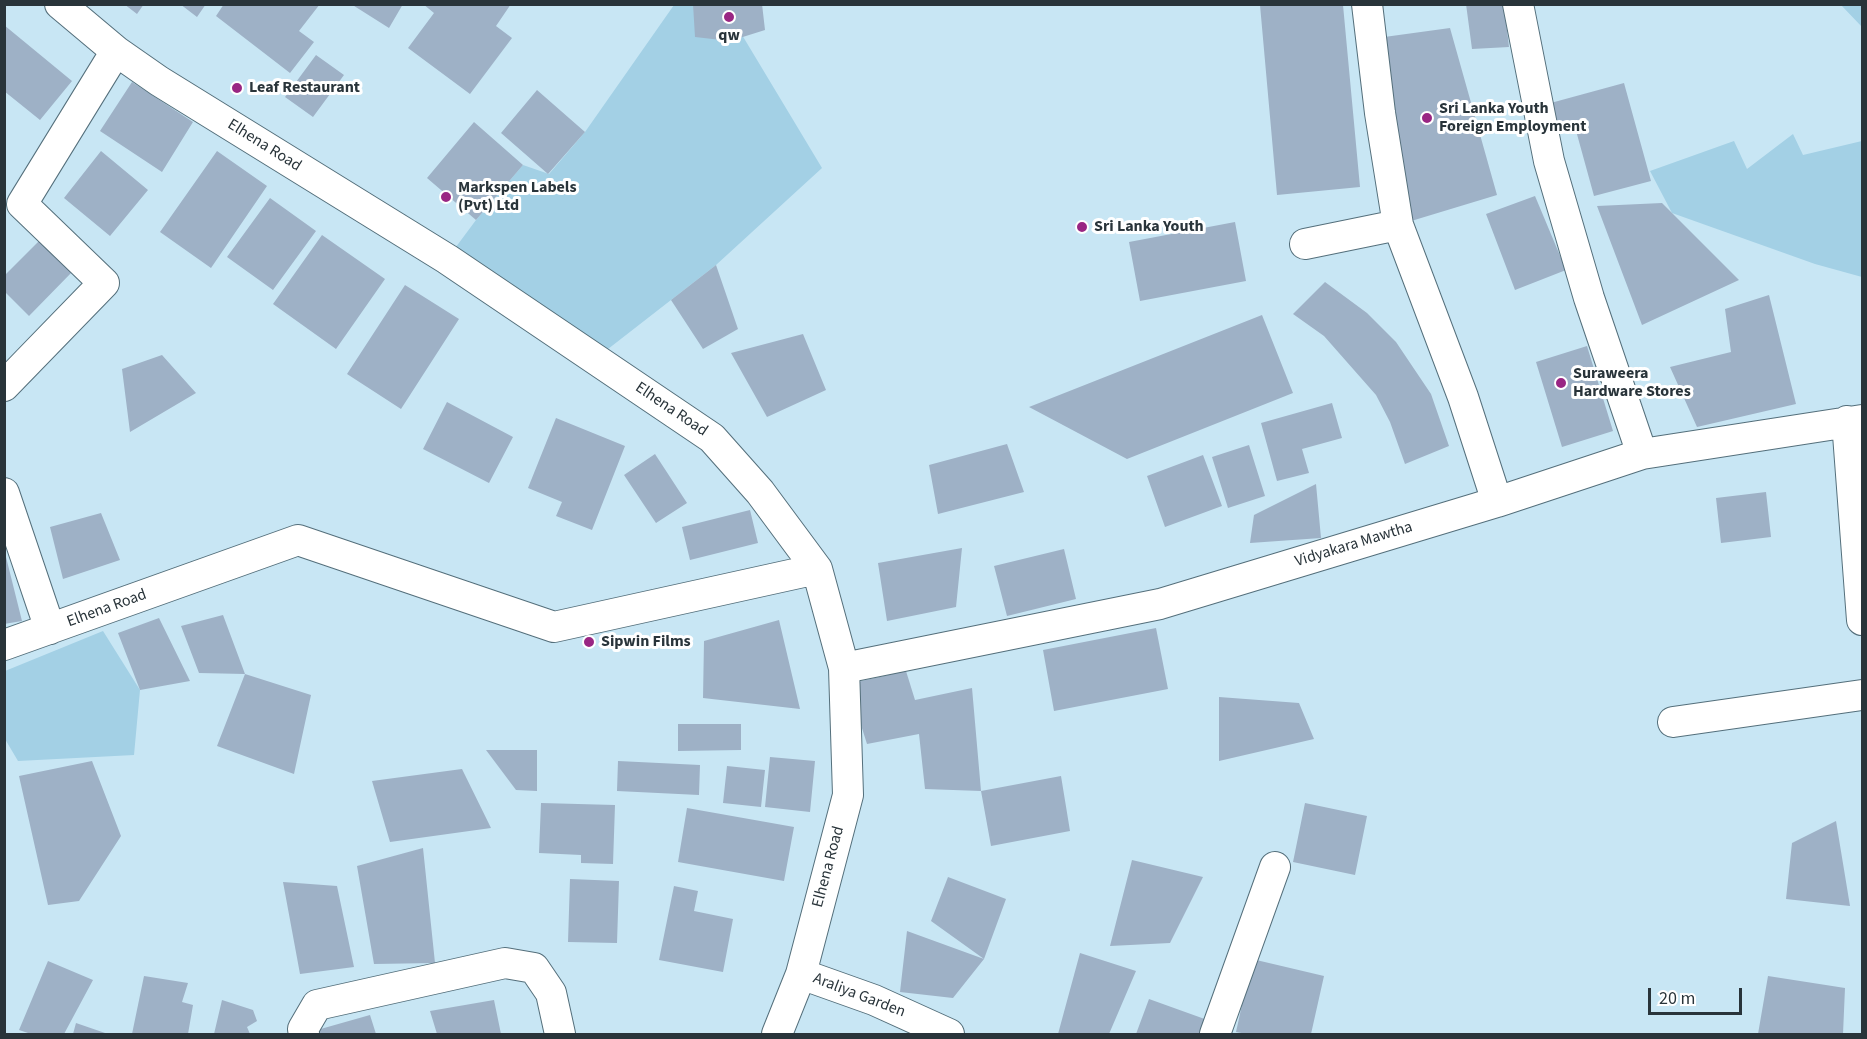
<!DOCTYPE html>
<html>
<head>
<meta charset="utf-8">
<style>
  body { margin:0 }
  #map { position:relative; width:1867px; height:1039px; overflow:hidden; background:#c8e6f4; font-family:"Source Sans 3",sans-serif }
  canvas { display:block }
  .frame { position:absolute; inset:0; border:6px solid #29343a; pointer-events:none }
  .scale { position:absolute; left:1648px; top:988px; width:94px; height:27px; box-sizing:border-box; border:3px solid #29343a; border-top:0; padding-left:8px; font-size:18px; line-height:21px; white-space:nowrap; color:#29343a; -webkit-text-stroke:4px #fff; paint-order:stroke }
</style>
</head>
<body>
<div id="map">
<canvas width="1867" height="1039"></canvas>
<div class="frame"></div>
<div class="scale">20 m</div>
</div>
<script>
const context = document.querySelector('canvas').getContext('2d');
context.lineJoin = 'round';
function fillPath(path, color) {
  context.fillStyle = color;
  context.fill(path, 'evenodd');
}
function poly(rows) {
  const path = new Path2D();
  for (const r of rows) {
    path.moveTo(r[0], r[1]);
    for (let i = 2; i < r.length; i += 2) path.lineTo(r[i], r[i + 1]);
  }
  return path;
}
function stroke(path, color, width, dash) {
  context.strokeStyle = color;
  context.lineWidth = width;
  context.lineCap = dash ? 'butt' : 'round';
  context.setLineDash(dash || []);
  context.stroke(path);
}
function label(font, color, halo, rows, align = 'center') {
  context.font = font + ' "Source Sans 3",sans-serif';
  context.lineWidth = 6;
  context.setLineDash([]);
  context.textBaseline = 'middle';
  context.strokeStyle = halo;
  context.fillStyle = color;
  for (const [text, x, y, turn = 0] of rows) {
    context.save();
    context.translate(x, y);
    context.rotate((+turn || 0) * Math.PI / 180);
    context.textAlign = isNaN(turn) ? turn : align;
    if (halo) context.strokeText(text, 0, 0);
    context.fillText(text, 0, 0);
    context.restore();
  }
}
const green = poly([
  [674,5,724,5,822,168,716,265,608,349,447,259,476,220,523,165,549,174,585,132],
  [1841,5,1862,5,1862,27],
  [1793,134,1803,155,1862,141,1862,277,1815,264,1672,213,1650,171,1734,141,1747,169],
  [103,631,140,690,134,755,18,761,5,739,5,671]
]);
const building = poly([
  [124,4,144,4,137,14],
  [180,4,206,4,197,17],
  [224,4,320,4,299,31,314,42,290,73,216,16],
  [351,4,403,4,389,28],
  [423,4,511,4,496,26,512,38,470,94,408,48,434,13],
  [693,4,762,4,765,30,730,41,695,37],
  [1466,4,1504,4,1509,47,1472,49],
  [1260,5,1343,5,1360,187,1277,195],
  [4,25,72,81,40,120,4,91],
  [1450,28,1497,195,1398,225,1377,38],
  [316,55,344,75,313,117,285,97],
  [132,82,193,122,162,172,100,131],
  [1624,83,1651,181,1594,196,1575,127,1555,133,1547,104],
  [537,90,585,132,548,174,501,133],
  [474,122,523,165,476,220,427,178],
  [101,151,148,190,110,236,64,198],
  [217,151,267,186,211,268,160,232],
  [1535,196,1566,270,1515,290,1486,214],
  [270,198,316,231,273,290,227,257],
  [1662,203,1739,280,1642,325,1597,206],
  [1235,222,1246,281,1140,301,1129,242],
  [322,235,385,279,336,349,273,304],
  [41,239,73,271,29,316,4,291,4,276],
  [716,265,738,329,703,349,671,300],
  [1325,282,1367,313,1396,342,1431,394,1449,446,1405,464,1390,422,1376,395,1324,336,1293,314],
  [405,285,459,319,401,409,347,374],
  [1769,295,1796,404,1697,427,1670,367,1731,352,1725,309],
  [1262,315,1293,393,1127,459,1029,407],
  [803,334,826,390,767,417,731,353],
  [1587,346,1613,431,1562,447,1536,362],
  [162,355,196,393,130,432,122,369],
  [447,402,513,437,489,483,423,449],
  [1332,403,1342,438,1302,449,1309,473,1277,481,1261,423],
  [556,418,625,446,592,530,556,516,562,502,528,488],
  [1007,444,1024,492,938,514,929,465],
  [1249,445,1265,496,1228,508,1212,457],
  [655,454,687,503,656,523,624,475],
  [1203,455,1222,506,1165,527,1147,476],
  [1316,484,1321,538,1250,543,1254,515],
  [1766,492,1771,537,1721,543,1716,498],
  [750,510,758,543,690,560,682,527],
  [101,513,120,560,63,579,50,527],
  [962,548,956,607,887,621,878,563],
  [4,549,22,621,4,624],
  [1064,549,1076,599,1007,616,994,566],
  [223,615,245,674,311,695,294,774,217,746,245,674,199,673,181,626],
  [159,618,190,681,140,690,118,633],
  [779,620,800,709,703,698,704,641],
  [1156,628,1168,689,1054,711,1043,650],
  [906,671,915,700,972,688,981,791,1061,776,1070,831,991,846,981,791,925,789,919,734,867,744,848,684],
  [1219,697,1299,703,1314,739,1219,761],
  [678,724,741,724,741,750,678,751],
  [486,750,537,750,537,791,516,790],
  [770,757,815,761,810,812,765,807],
  [92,761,121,836,79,901,48,905,19,776],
  [618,761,700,765,699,795,617,791],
  [727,766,765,770,761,807,723,803],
  [462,769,491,828,390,842,372,781],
  [541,803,615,805,613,864,581,863,581,855,539,853],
  [1305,803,1367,816,1355,875,1293,862],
  [687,808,794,827,784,881,678,862],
  [1836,821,1850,906,1786,899,1792,843],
  [423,848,435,963,374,964,357,866],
  [1132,860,1203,877,1170,943,1110,946],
  [948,877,1006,899,984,959,953,998,900,992,907,931,984,959,931,921],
  [570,879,619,881,617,943,568,942],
  [283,882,337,886,354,967,300,974],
  [674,886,698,891,694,911,733,919,723,972,659,960],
  [1080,953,1136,971,1109,1034,1058,1034],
  [1252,959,1324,976,1311,1034,1247,1034,1236,1032],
  [48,961,93,980,64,1034,31,1034,19,1030],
  [144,976,188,983,182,1002,193,1005,188,1034,132,1034],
  [1768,976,1845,988,1843,1034,1758,1034],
  [1149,999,1213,1022,1208,1034,1136,1034],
  [222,1000,253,1010,257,1021,247,1027,250,1034,214,1034],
  [494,1000,501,1034,437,1034,430,1011],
  [370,1015,376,1034,311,1034,310,1032],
  [76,1023,108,1034,73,1034]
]);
const minor = poly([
  [60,4,116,51,159,81,447,259,712,438,760,492,817,569,844,668,848,795,801,974,777,1034],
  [1367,4,1380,113,1398,225],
  [1518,4,1549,161,1589,298,1642,454],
  [1305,244,1398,225,1463,397,1497,502],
  [4,386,104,283,22,204,116,51],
  [1847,421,1862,620],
  [4,493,50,629],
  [4,645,298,540,554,627,817,569],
  [844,668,1160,604,1497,502,1642,454,1862,420],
  [1673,722,1862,695],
  [801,974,874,1000,949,1034],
  [304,1034,303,1029,317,1005,505,963,534,968,551,993,560,1034],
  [1215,1034,1275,867]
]);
const markers = [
  [729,17,6,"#992683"],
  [237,88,6,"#992683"],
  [1427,118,6,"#992683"],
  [446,197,6,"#992683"],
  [1082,227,6,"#992683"],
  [1561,383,6,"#992683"],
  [589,642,6,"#992683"]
];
const poiNames = [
  ["qw",729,36,"center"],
  ["Leaf Restaurant",249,88],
  ["Sri Lanka Youth",1439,109],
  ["Foreign Employment",1439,127],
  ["Markspen Labels",458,188],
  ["(Pvt) Ltd",458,206],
  ["Sri Lanka Youth",1094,227],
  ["Suraweera",1573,374],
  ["Hardware Stores",1573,392],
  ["Sipwin Films",601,642]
];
const streetNames = [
  ["Elhena Road",264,146,32],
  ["Elhena Road",671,410,34],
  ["Vidyakara Mawtha",1354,545,-17],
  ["Elhena Road",107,609,-20],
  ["Elhena Road",829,867,-75],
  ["Araliya Garden",859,996,21]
];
fillPath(green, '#a3d0e5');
fillPath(building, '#9eb1c6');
stroke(minor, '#546f7b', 32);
stroke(minor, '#fff', 30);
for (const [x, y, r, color] of markers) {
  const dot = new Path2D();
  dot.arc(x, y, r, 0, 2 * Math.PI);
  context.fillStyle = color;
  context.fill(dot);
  stroke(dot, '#fff', 2);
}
label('bold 16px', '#29343a', '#fff', poiNames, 'left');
label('16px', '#29343a', '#fff', streetNames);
</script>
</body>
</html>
